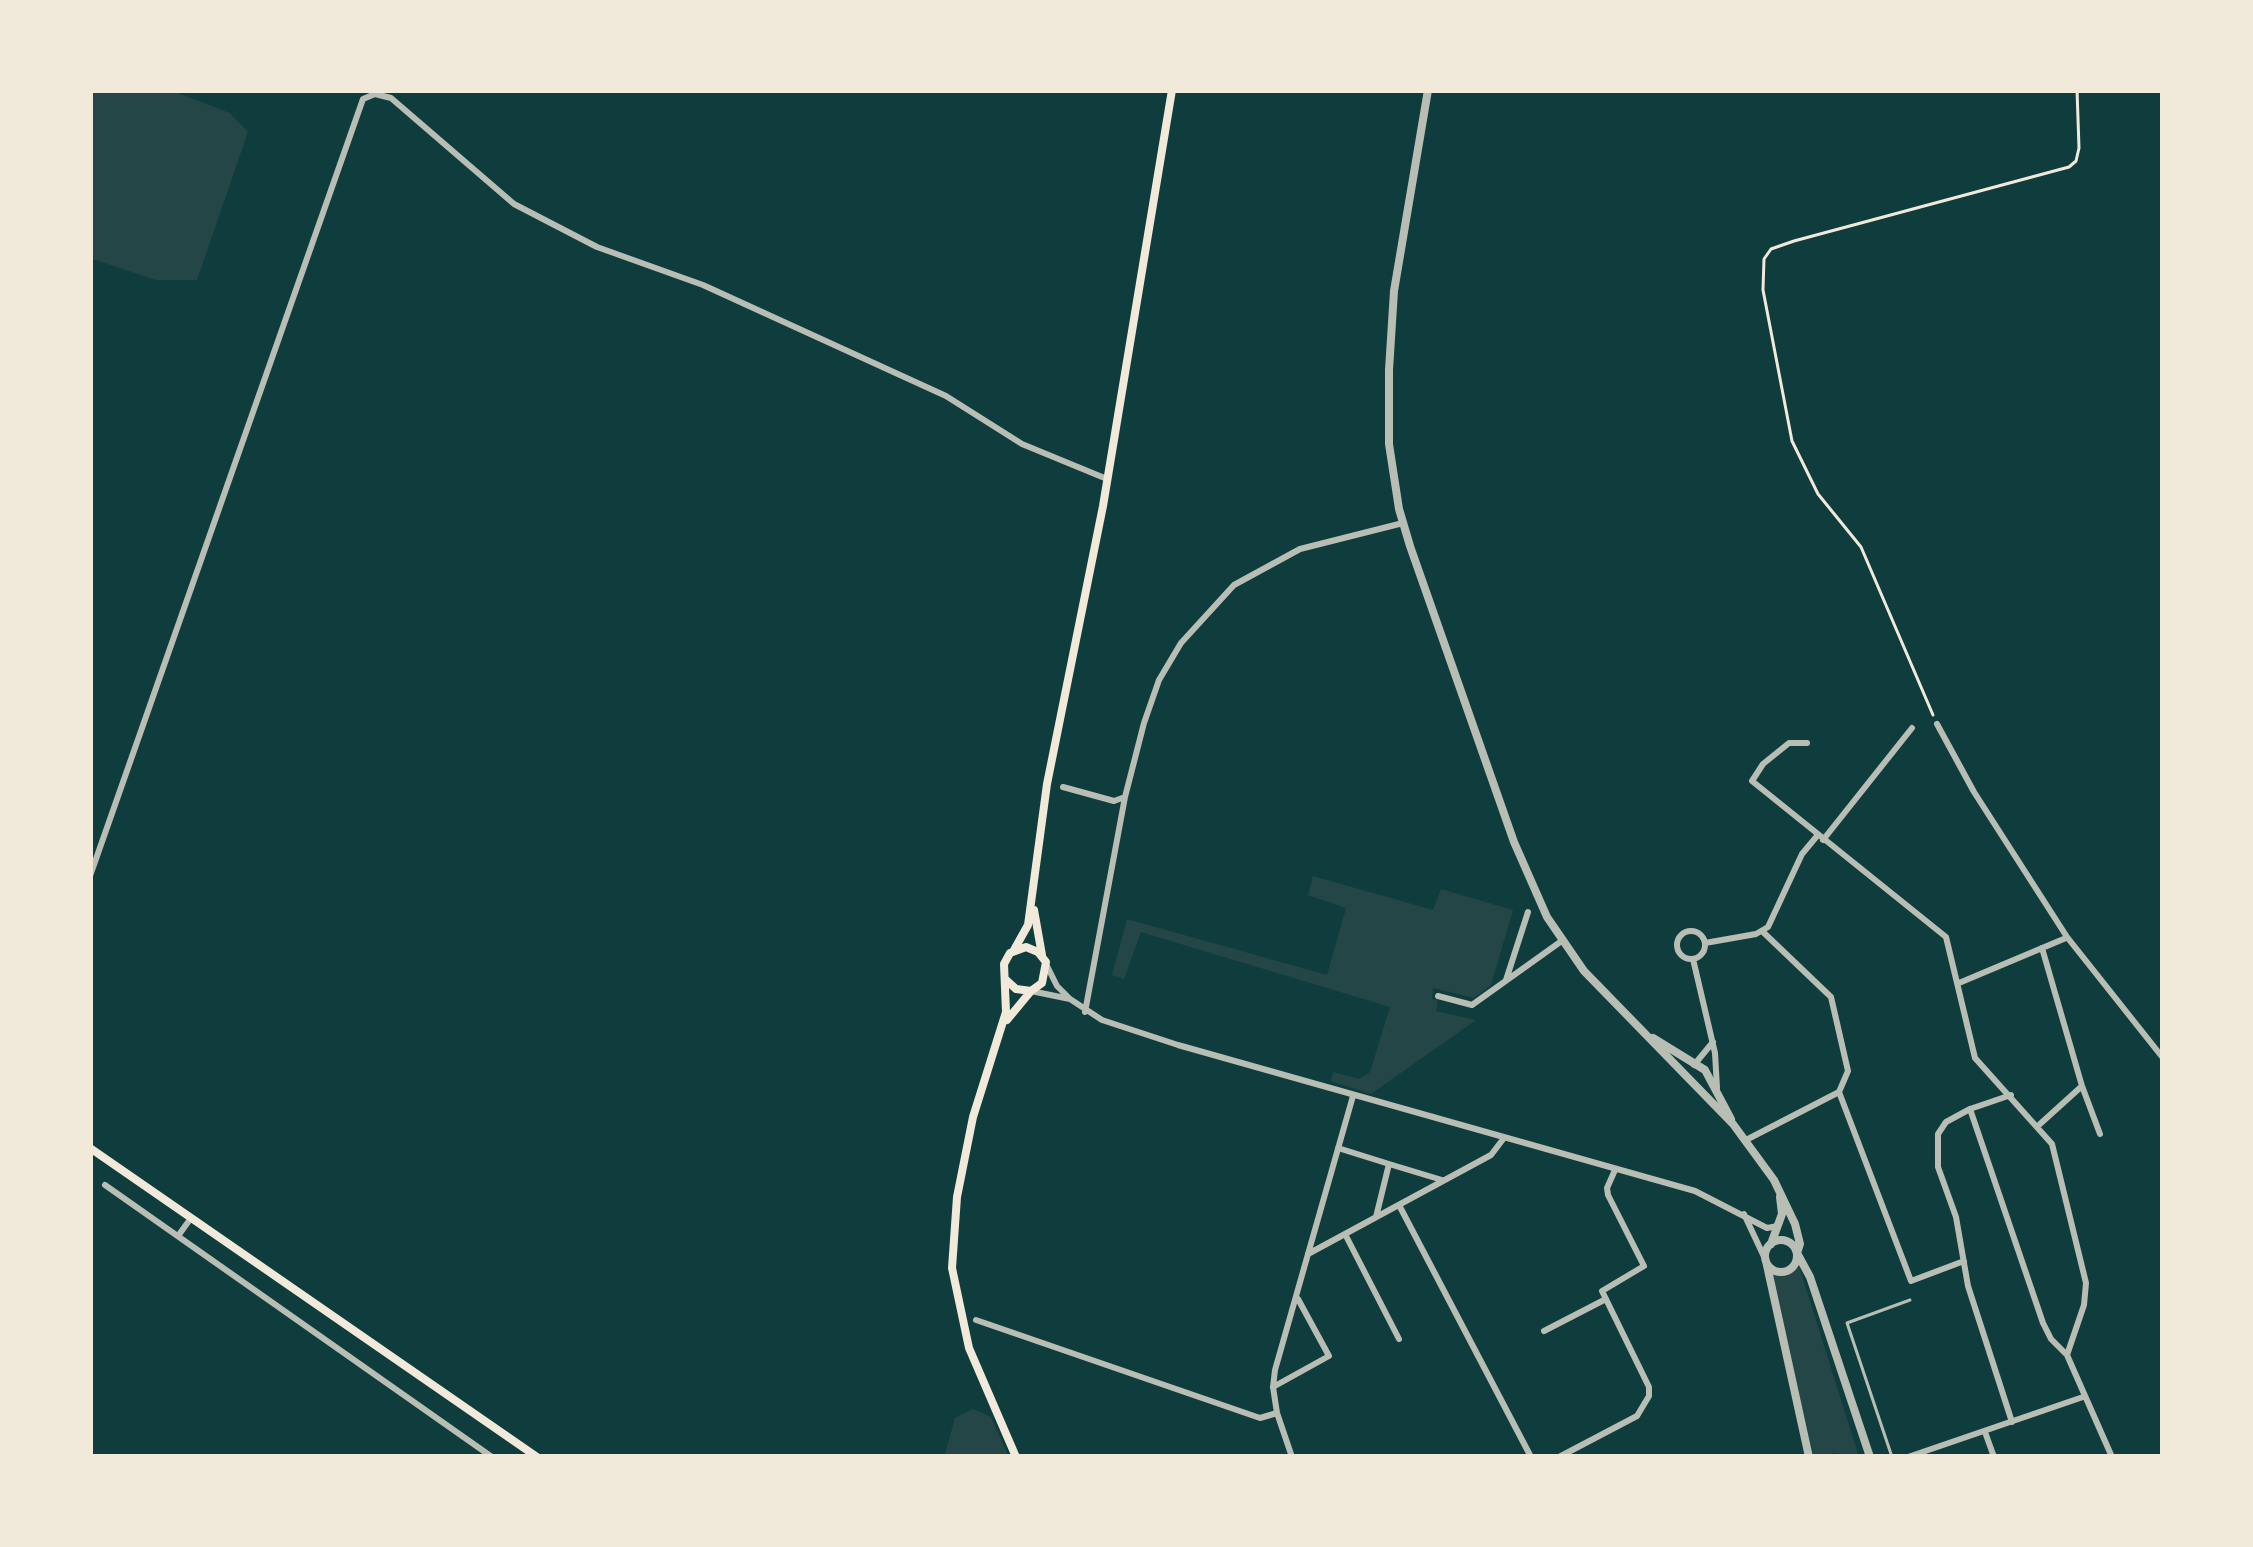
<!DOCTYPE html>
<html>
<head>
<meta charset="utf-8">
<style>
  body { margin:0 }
  #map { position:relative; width:2253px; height:1547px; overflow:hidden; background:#0f3d3e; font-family:"Alegreya Sans",sans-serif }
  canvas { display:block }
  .frame { position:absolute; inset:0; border:93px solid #f1e9da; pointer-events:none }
</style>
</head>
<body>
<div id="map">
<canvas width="2253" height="1547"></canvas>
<div class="frame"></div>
</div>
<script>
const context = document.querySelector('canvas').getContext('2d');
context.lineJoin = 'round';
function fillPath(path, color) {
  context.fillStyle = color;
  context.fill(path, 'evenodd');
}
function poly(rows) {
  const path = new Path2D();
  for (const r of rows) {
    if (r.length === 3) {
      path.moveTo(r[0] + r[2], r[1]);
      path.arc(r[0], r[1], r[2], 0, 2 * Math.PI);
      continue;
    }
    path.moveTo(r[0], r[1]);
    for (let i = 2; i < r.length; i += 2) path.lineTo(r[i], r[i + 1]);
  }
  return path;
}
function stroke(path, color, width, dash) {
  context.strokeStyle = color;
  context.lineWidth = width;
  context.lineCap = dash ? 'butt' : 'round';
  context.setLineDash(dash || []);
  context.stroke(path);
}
const green = poly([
  [90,90,170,90,230,113,248,132,197,280,156,280,90,258],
  [1313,876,1433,910,1441,889,1513,910,1491,985,1474,998,1433,988,1432,999,1438,1001,1436,1011,1476,1020,1371,1094,1331,1081,1333,1072,1359,1079,1370,1072,1390,1007,1141,932,1124,979,1112,975,1127,919,1327,975,1346,908,1308,895],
  [1799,1266,1859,1457,1834,1453,1814,1457,1770,1274,1788,1276],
  [973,1409,991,1417,1009,1457,944,1457,955,1418]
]);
const path = poly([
  [1933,715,1861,547,1818,494,1792,441,1763,290,1764,259,1771,249,1794,241,2069,167,2076,161,2079,148,2077,90]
]);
const service = poly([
  [1892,1457,1847,1323,1910,1300]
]);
const minor = poly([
  [1937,724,1974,792,2067,937,2163,1058],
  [1807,743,1789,743,1763,764,1752,781,1946,937,1975,1058,2052,1144,2086,1283,2084,1305,2067,1355,2112,1457],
  [1063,787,1114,801,1125,797,1144,723,1159,680,1181,643,1234,585,1300,549,1403,523],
  [1823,840,1912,728],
  [90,876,363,99,375,94,391,98,514,204,597,247,703,285,946,396,1022,444,1107,479],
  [1691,945,14],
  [1763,932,1831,997,1848,1071,1839,1092],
  [1705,943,1756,934,1768,927,1802,854,1817,836],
  [1693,959,1715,1053,1717,1088],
  [1506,980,1528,912],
  [1959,983,2066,938],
  [1031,991,1070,999,1057,986,1047,966],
  [1438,996,1472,1005,1563,940],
  [1070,999,1102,1020,1178,1045,1695,1191,1767,1228,1778,1226],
  [1085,1012,1125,797],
  [1694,1065,1713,1042],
  [2082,1086,2100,1134],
  [2011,1095,1970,1109,2043,1323,2051,1339,2066,1354],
  [1970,1109,1946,1122,1938,1134,1938,1167,1956,1217,1968,1286,2012,1422],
  [2040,1124,2082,1086,2042,948],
  [1746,1140,1839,1092,1911,1281,1964,1261],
  [1338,1148,1389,1164],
  [105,1185,492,1457],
  [1399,1205,1531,1457],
  [1744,1214,1766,1261],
  [1376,1217,1389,1164,1442,1180],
  [1345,1234,1399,1339],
  [178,1236,191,1218],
  [1308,1254,1491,1155,1504,1138],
  [976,1320,1260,1418,1277,1413],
  [1544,1331,1606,1299],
  [1273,1387,1329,1356,1298,1299],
  [1985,1432,1994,1457],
  [1292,1457,1277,1413,1273,1387,1275,1370,1353,1096],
  [1559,1457,1637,1416,1649,1396,1649,1387,1602,1291,1644,1266,1608,1195,1607,1188,1615,1170],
  [1908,1457,2083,1397]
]);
const tertiary = poly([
  [1428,90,1394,291,1389,370,1389,444,1399,509,1410,546,1514,842,1547,917,1584,971,1733,1124,1774,1180,1795,1224,1800,1244,1797,1253,1810,1277,1870,1457],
  [1653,1038,1705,1070,1731,1119],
  [1781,1256,16],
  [1771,1244,1782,1214,1780,1197],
  [1766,1261,1809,1457]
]);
const secondary = poly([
  [1034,910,1042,955],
  [1014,950,1028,925,1047,784,1103,506,1172,90],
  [1005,979,1016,989,1031,991,1042,983,1046,962,1038,952,1026,947,1010,953,1004,964,1006,1012,973,1117,957,1197,952,1268,969,1348,1016,1457],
  [1007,1020,1031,991],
  [90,1148,537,1457]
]);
fillPath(green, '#244646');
stroke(path, '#f1e9da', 3);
stroke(service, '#b8beb3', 3);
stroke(minor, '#b8beb3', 6);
stroke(tertiary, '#b8beb3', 8);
stroke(secondary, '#f1e9da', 8);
</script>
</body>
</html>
